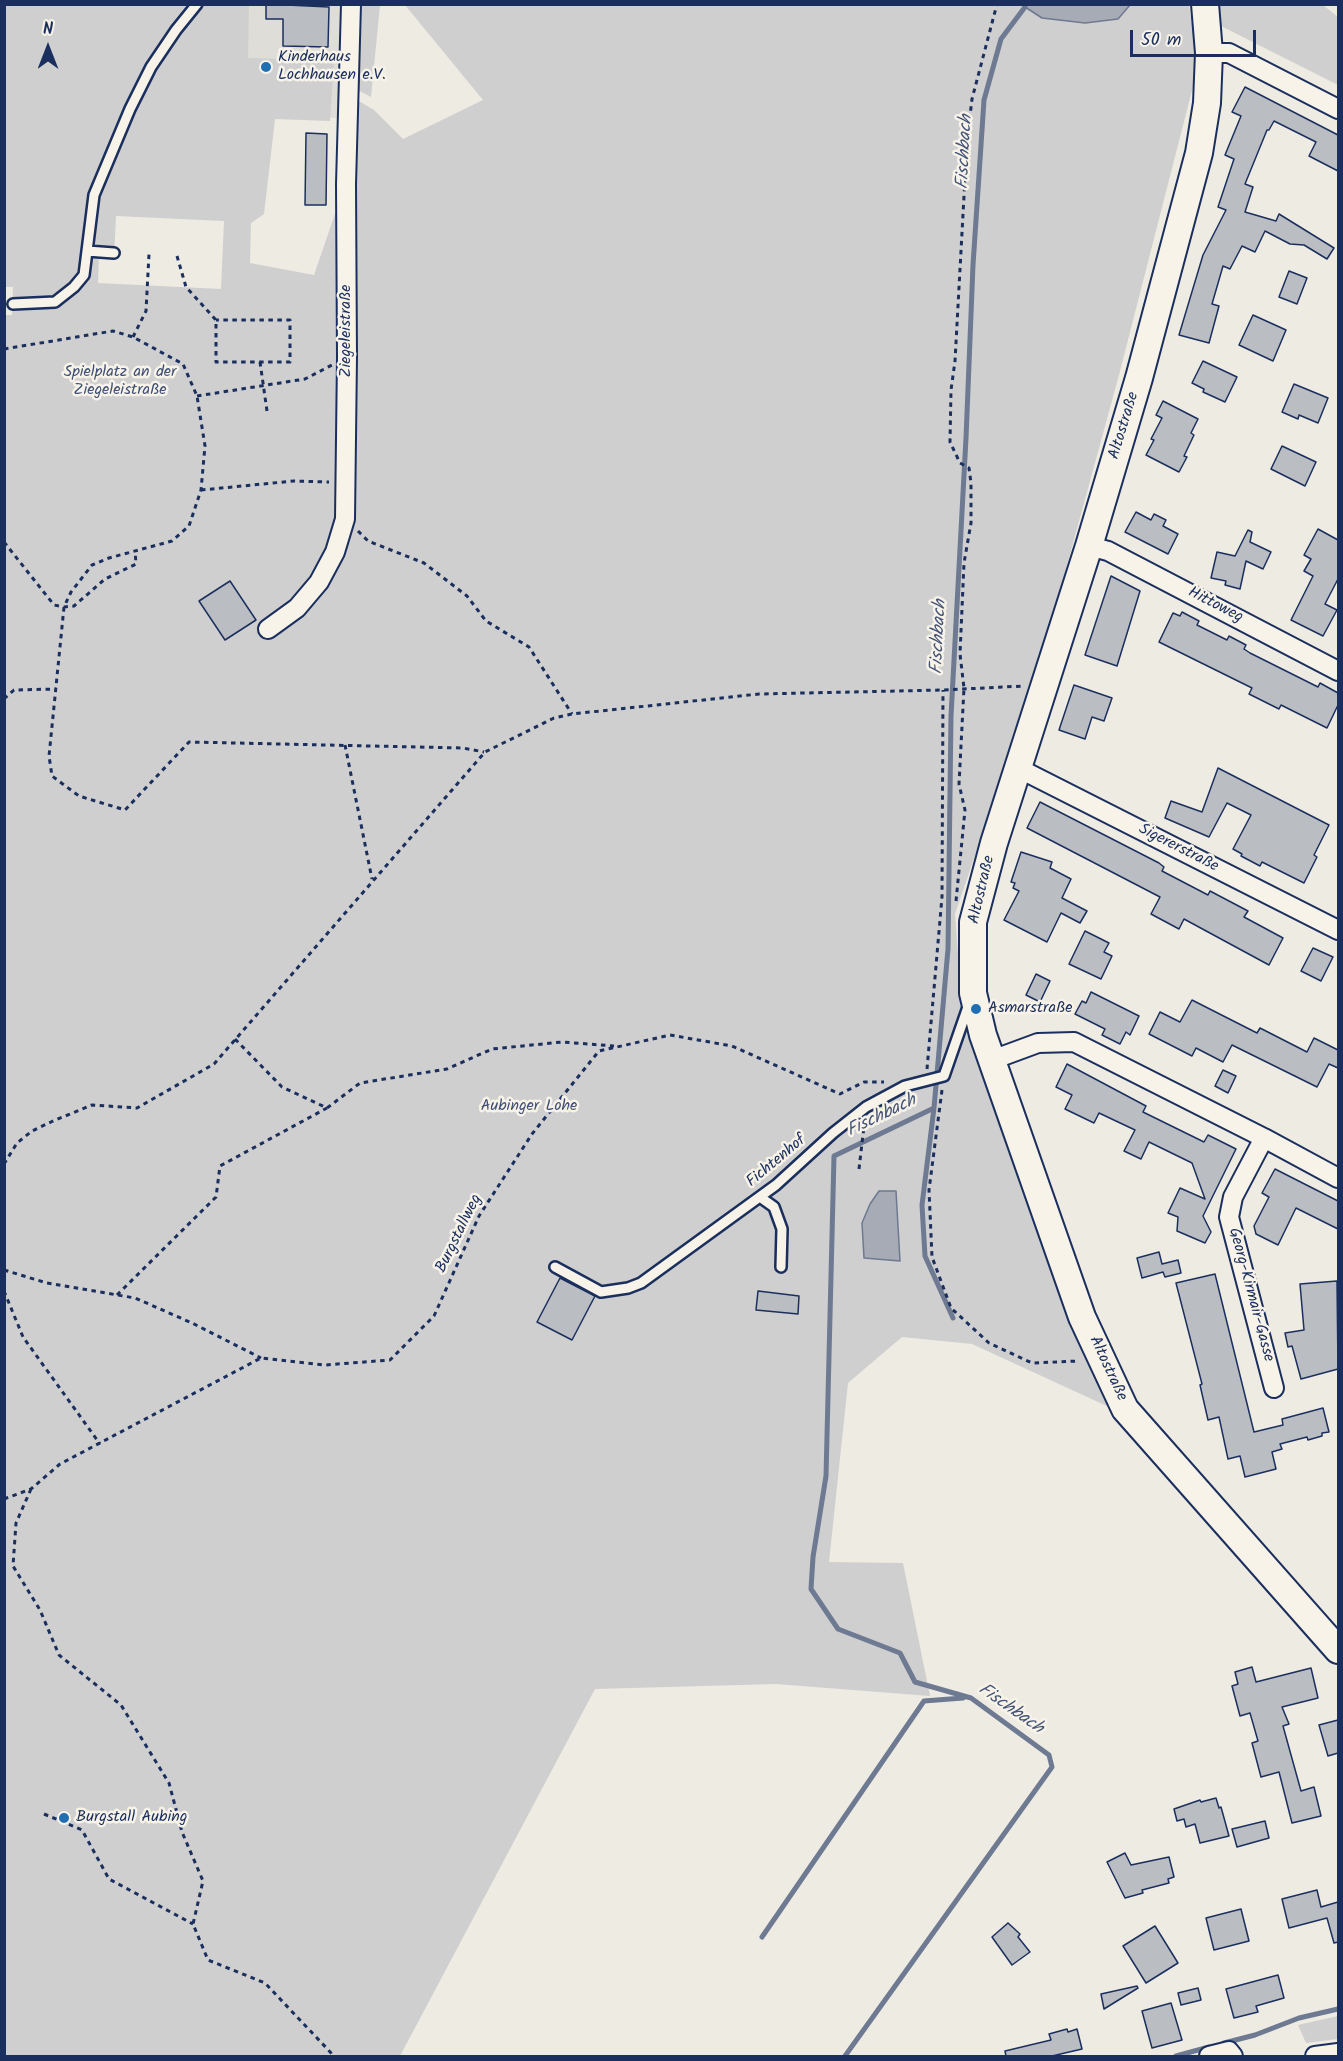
<!DOCTYPE html>
<html>
<head>
<meta charset="utf-8">
<style>
  body { margin:0 }
  #map { position:relative; width:1343px; height:2061px; overflow:hidden; background:#eeebe2; font-family:Kalam,sans-serif }
  canvas { display:block }
  .frame { position:absolute; inset:0; border:6px solid #1b2f5e; pointer-events:none }
  .north { position:absolute; left:18px; top:18px; width:60px; height:60px; -webkit-text-stroke:4px #f7f3e8; paint-order:stroke; rotate:0deg; font-size:16px; font-weight:700; line-height:24px; text-align:center; color:#1b2f5e }
  .north::after { content:''; display:block; margin:auto; width:21px; height:27px; background:#1b2f5e; clip-path:polygon(50% 0,100% 100%,50% 72%,0 100%) }
  .scale { position:absolute; left:1130px; top:30px; width:126px; height:27px; box-sizing:border-box; border:3px solid #1b2f5e; border-top:0; padding-left:8px; font-size:18px; line-height:21px; white-space:nowrap; color:#1b2f5e; -webkit-text-stroke:4px #f7f3e8; paint-order:stroke }
</style>
</head>
<body>
<div id="map">
<canvas width="1343" height="2061"></canvas>
<div class="frame"></div>
<div class="north">N</div>
<div class="scale">50 m</div>
</div>
<script>
const context = document.querySelector('canvas').getContext('2d');
context.lineJoin = 'round';
function fillPath(path, color) {
  context.fillStyle = color;
  context.fill(path, 'evenodd');
}
function poly(rows) {
  const path = new Path2D();
  for (const r of rows) {
    path.moveTo(r[0], r[1]);
    for (let i = 2; i < r.length; i += 2) path.lineTo(r[i], r[i + 1]);
  }
  return path;
}
function stroke(path, color, width, dash) {
  context.strokeStyle = color;
  context.lineWidth = width;
  context.lineCap = dash ? 'butt' : 'round';
  context.setLineDash(dash || []);
  context.stroke(path);
}
function label(font, color, halo, rows, align = 'center') {
  context.font = font + ' Kalam,sans-serif';
  context.lineWidth = 5;
  context.setLineDash([]);
  context.textBaseline = 'middle';
  context.strokeStyle = halo;
  context.fillStyle = color;
  for (const [text, x, y, turn = 0] of rows) {
    context.save();
    context.translate(x, y);
    context.rotate((+turn || 0) * Math.PI / 180);
    context.textAlign = isNaN(turn) ? turn : align;
    if (halo) context.strokeText(text, 0, 0);
    context.fillText(text, 0, 0);
    context.restore();
  }
}
const built = poly([
  [214,5,344,5,337,118,208,113]
]);
const green = poly([
  [1025,4,1025,7,1118,19,1130,5,1189,5,1198,67,1119,375,1037,675,955,914,961,995,1109,1407,972,1344,902,1337,848,1383,829,1562,903,1563,930,1696,776,1684,595,1689,400,2056,5,2056,4,315,12,315,13,287,5,287,5,5,249,5,248,58,334,60,330,121,275,119,264,214,251,223,250,263,314,275,338,205,352,97,374,110,403,139,483,100,405,5],
  [116,216,224,221,221,289,98,283,99,256,114,256],
  [357,5,380,5,371,97,352,87],
  [1214,5,1323,5,1338,17,1338,85,1219,25],
  [1338,2016,1338,2039,1306,2043,1298,2025]
]);
const water = poly([
  [1025,5,1025,4,1130,5,1118,19,1085,23,1042,18,1025,7,1025,5],
  [879,1191,896,1191,900,1261,864,1258,862,1223,870,1204,879,1191]
]);
const stream = poly([
  [934,1108,922,1205,925,1256,953,1318],
  [762,1937,924,1701,963,1698],
  [1224,2043,1255,2035,1299,2018,1338,2009],
  [845,2056,1052,1767,1049,1755,971,1698,915,1682,900,1653,838,1629,811,1589,813,1557,826,1476,834,1156,934,1108,948,949,951,716,966,438,973,265,984,100,1001,39,1025,7],
  [1176,2056,1209,2047]
]);
const building = poly([
  [266,4,329,7,328,47,283,46,283,19,266,19,266,4],
  [1245,87,1338,135,1338,171,1309,156,1316,142,1274,121,1269,130,1267,130,1245,184,1253,187,1245,212,1276,221,1279,214,1334,248,1327,259,1304,245,1290,244,1265,231,1255,252,1242,246,1230,269,1223,266,1212,304,1219,306,1209,343,1179,335,1203,255,1226,210,1218,207,1234,159,1225,155,1241,116,1232,112,1245,87],
  [306,133,327,134,326,205,305,205,306,133],
  [1289,271,1307,278,1297,304,1279,297,1289,271],
  [1253,315,1286,330,1273,361,1239,345,1253,315],
  [1203,361,1237,377,1225,402,1203,392,1204,389,1192,383,1203,361],
  [1294,384,1328,398,1318,423,1299,415,1298,419,1282,412,1294,384],
  [1163,401,1198,419,1191,433,1194,435,1184,456,1187,457,1179,472,1146,455,1154,440,1151,439,1162,418,1156,415,1163,401],
  [1282,446,1316,462,1305,486,1271,469,1282,446],
  [1136,512,1151,520,1154,514,1166,520,1163,526,1178,534,1168,554,1125,532,1136,512],
  [1318,529,1338,540,1338,579,1325,604,1337,610,1323,636,1291,620,1313,576,1304,571,1311,559,1304,555,1318,529],
  [1248,530,1252,532,1250,542,1271,552,1263,569,1246,561,1240,589,1225,585,1226,581,1211,578,1217,552,1235,556,1248,530],
  [1111,576,1140,591,1117,666,1085,655,1111,576],
  [230,581,256,620,225,640,199,601,230,581],
  [1182,612,1199,621,1197,625,1227,640,1229,636,1246,645,1244,649,1250,653,1318,687,1320,683,1338,693,1338,705,1327,728,1281,705,1279,709,1249,694,1252,688,1159,642,1173,613,1180,616,1182,612],
  [1074,685,1112,698,1104,721,1092,717,1085,739,1059,730,1074,685],
  [1218,768,1329,825,1314,855,1317,857,1304,883,1262,862,1260,866,1241,856,1242,854,1233,849,1251,815,1227,803,1209,837,1165,818,1171,801,1202,812,1218,768],
  [1040,802,1159,863,1164,867,1162,871,1208,895,1210,891,1248,911,1244,917,1283,938,1269,965,1184,919,1179,929,1151,914,1160,897,1027,828,1040,802],
  [1021,852,1052,862,1050,868,1071,879,1062,898,1087,911,1080,923,1061,913,1047,942,1004,920,1019,891,1013,888,1015,883,1011,882,1021,852],
  [1085,931,1109,943,1104,952,1112,956,1101,979,1069,964,1085,931],
  [1313,948,1333,957,1321,981,1301,971,1313,948],
  [1036,974,1050,981,1040,1002,1026,995,1036,974],
  [1091,992,1139,1016,1130,1035,1126,1032,1120,1044,1102,1035,1105,1029,1075,1014,1082,1001,1086,1003,1091,992],
  [1192,1000,1257,1033,1260,1028,1307,1052,1314,1038,1338,1050,1338,1068,1329,1064,1317,1087,1232,1045,1223,1062,1196,1048,1192,1056,1149,1034,1160,1012,1180,1022,1192,1000],
  [1067,1064,1146,1106,1143,1112,1204,1142,1208,1135,1236,1149,1203,1216,1211,1232,1205,1243,1177,1231,1178,1217,1168,1213,1180,1188,1205,1199,1192,1163,1149,1142,1141,1159,1124,1151,1135,1130,1099,1113,1094,1123,1065,1109,1072,1095,1056,1087,1067,1064],
  [1223,1070,1236,1076,1228,1093,1215,1086,1223,1070],
  [1275,1169,1338,1201,1338,1229,1296,1208,1278,1245,1256,1234,1254,1226,1269,1197,1262,1193,1275,1169],
  [1159,1252,1162,1264,1178,1260,1181,1273,1165,1277,1163,1272,1142,1278,1137,1258,1159,1252],
  [1215,1274,1254,1432,1283,1425,1282,1419,1323,1408,1329,1432,1322,1433,1322,1436,1308,1440,1307,1437,1280,1444,1282,1449,1272,1452,1276,1469,1245,1477,1240,1456,1228,1459,1219,1417,1208,1420,1200,1385,1202,1384,1176,1283,1215,1274],
  [560,1278,595,1296,572,1340,537,1322,560,1278],
  [1337,1281,1338,1369,1301,1379,1292,1346,1288,1347,1285,1333,1304,1330,1300,1284,1337,1281],
  [758,1291,799,1296,798,1314,756,1310,758,1291],
  [1252,1667,1256,1682,1311,1668,1318,1698,1282,1707,1289,1724,1283,1726,1301,1791,1314,1787,1321,1816,1292,1823,1279,1772,1261,1777,1252,1743,1258,1741,1250,1713,1240,1716,1232,1686,1238,1684,1235,1672,1252,1667],
  [1338,1720,1338,1753,1328,1756,1319,1725,1338,1720],
  [1216,1798,1219,1808,1221,1807,1229,1836,1200,1843,1195,1824,1186,1827,1184,1819,1177,1821,1174,1809,1200,1800,1201,1802,1216,1798],
  [1265,1821,1269,1838,1237,1847,1232,1829,1265,1821],
  [1125,1853,1131,1865,1169,1857,1174,1877,1168,1879,1169,1883,1142,1890,1143,1893,1125,1898,1107,1862,1125,1853],
  [1317,1890,1321,1907,1338,1902,1338,1942,1334,1943,1327,1918,1289,1928,1282,1899,1317,1890],
  [1241,1909,1249,1941,1214,1950,1206,1918,1241,1909],
  [1008,1923,1020,1934,1018,1937,1030,1952,1012,1965,992,1937,1008,1923],
  [1155,1926,1178,1963,1146,1983,1123,1946,1155,1926],
  [1278,1975,1284,1998,1256,2006,1258,2012,1234,2018,1226,1989,1278,1975],
  [1137,1986,1138,1988,1104,2009,1101,1994,1137,1986],
  [1198,1988,1201,2000,1181,2005,1178,1993,1198,1988],
  [1171,2003,1182,2040,1152,2048,1142,2011,1171,2003],
  [1067,2029,1068,2032,1077,2029,1082,2049,1052,2056,1006,2056,1005,2051,1051,2040,1049,2034,1067,2029]
]);
const path = poly([
  [177,256,186,287,216,320,216,362,290,362,290,320,216,320],
  [133,337,146,311,149,254],
  [4,349,113,331,133,337,183,364,197,396,205,446,201,490,189,526,172,541,109,558,92,565,71,592,64,607,49,756,52,776,79,796,125,810,189,742,463,748,484,752],
  [260,362,267,411],
  [197,396,305,379,332,365],
  [201,490,294,481,329,482],
  [358,531,368,541,424,563,467,596,486,621,529,647,572,714],
  [4,542,54,605,64,607,74,606,105,579,136,564,135,550],
  [4,699,14,690,56,689],
  [345,745,372,879],
  [956,901,965,810,959,784,964,688,960,654,964,563,971,523,971,483,969,468,960,463,950,442,951,390,955,361,967,141,972,99,997,4],
  [235,1039,282,1087,327,1108,360,1083,447,1069,492,1049,562,1042,614,1046],
  [927,1069,942,897,943,690],
  [942,1090,929,1190,932,1257,951,1308,989,1343,1032,1363,1079,1361],
  [4,1164,17,1143,32,1131,53,1121,92,1105,137,1108,214,1064,485,752,554,718,572,714,759,694,943,690,1024,686],
  [859,1169,864,1126],
  [4,1270,47,1283,135,1298,192,1323,261,1358],
  [4,1291,23,1337,100,1444],
  [117,1295,216,1197,220,1166,327,1108],
  [31,1489,16,1523,13,1566,40,1610,59,1655,121,1705,169,1783,182,1832,203,1881,193,1924,208,1960,265,1983,334,2056],
  [4,1499,31,1489,60,1464,261,1358,325,1365,390,1360,434,1316,479,1216,532,1134,599,1051,670,1035,732,1046,840,1094,864,1082,884,1082],
  [44,1814,82,1830,109,1879,193,1924]
]);
const lane = poly([
  [87,251,114,253],
  [13,304,55,302,74,287,84,275,94,195,130,109,151,67,176,30,197,4],
  [760,1197,774,1207,782,1229,781,1267],
  [555,1267,601,1292,628,1288,641,1283,776,1185,833,1133,866,1107,905,1086,944,1076,969,1004]
]);
const street = poly([
  [1209,53,1229,53,1338,109],
  [1089,546,1108,551,1338,671],
  [268,629,297,608,319,582,335,552,345,519,347,357,346,184,351,4],
  [1018,768,1338,930],
  [992,1060,1038,1043,1074,1042,1264,1138,1338,1178],
  [1264,1138,1233,1197,1229,1217,1274,1388],
  [1209,2056,1229,2051,1233,2056],
  [1315,2056,1338,2053]
]);
const secondary = poly([
  [1205,4,1209,53,1207,103,1199,153,1139,378,1089,546,994,843,973,922,973,993,983,1035,1082,1317,1125,1409,1338,1650]
]);
const markers = [
  [266,67,6,"#1f6fb2"],
  [976,1009,6,"#1f6fb2"],
  [64,1818,6,"#1f6fb2"]
];
const poiNames = [
  ["Kinderhaus",278,58],
  ["Lochhausen e.V.",278,76],
  ["Asmarstraße",988,1009],
  ["Burgstall Aubing",76,1818]
];
const streetNames = [
  ["Ziegeleistraße",347,331,-90],
  ["Altostraße",1125,426,-73],
  ["Hittoweg",1215,606,27],
  ["Sigererstraße",1178,849,27],
  ["Altostraße",983,890,-77],
  ["Fichtenhof",777,1162,-40],
  ["Burgstallweg",460,1234,-64],
  ["Georg-Kirmair-Gasse",1250,1295,75],
  ["Altostraße",1107,1369,65]
];
const parkNames = [
  ["Spielplatz an der",120,373],
  ["Ziegeleistraße",120,391],
  ["Aubinger Lohe",529,1107]
];
const waterNames = [
  ["Fischbach",966,152,-87],
  ["Fischbach",940,637,-87],
  ["Fischbach",882,1117,-26],
  ["Fischbach",1010,1710,35]
];
fillPath(built, '#deddd8');
fillPath(green, '#cfcfcf');
fillPath(water, '#a6abb5');
stroke(water, '#6e7992', 1.5);
stroke(stream, '#6e7992', 5);
fillPath(building, '#babdc2');
stroke(building, '#1b2f5e', 1.5);
stroke(lane, '#1b2f5e', 14);
stroke(street, '#1b2f5e', 22);
stroke(secondary, '#1b2f5e', 30);
stroke(path, '#1b2f5e', 3, [4.5, 4.5]);
stroke(lane, '#f7f3e8', 9);
stroke(street, '#f7f3e8', 18);
stroke(secondary, '#f7f3e8', 26);
for (const [x, y, r, color] of markers) {
  const dot = new Path2D();
  dot.arc(x, y, r, 0, 2 * Math.PI);
  context.fillStyle = color;
  context.fill(dot);
  stroke(dot, '#f7f3e8', 2);
}
label('16px', '#1b2f5e', '#f7f3e8', poiNames, 'left');
label('16px', '#1b2f5e', '#f7f3e8', streetNames);
label('16px', '#3f4f75', '#f7f3e8', parkNames);
label('italic 18px', '#455478', '#f7f3e8', waterNames);
</script>
</body>
</html>
